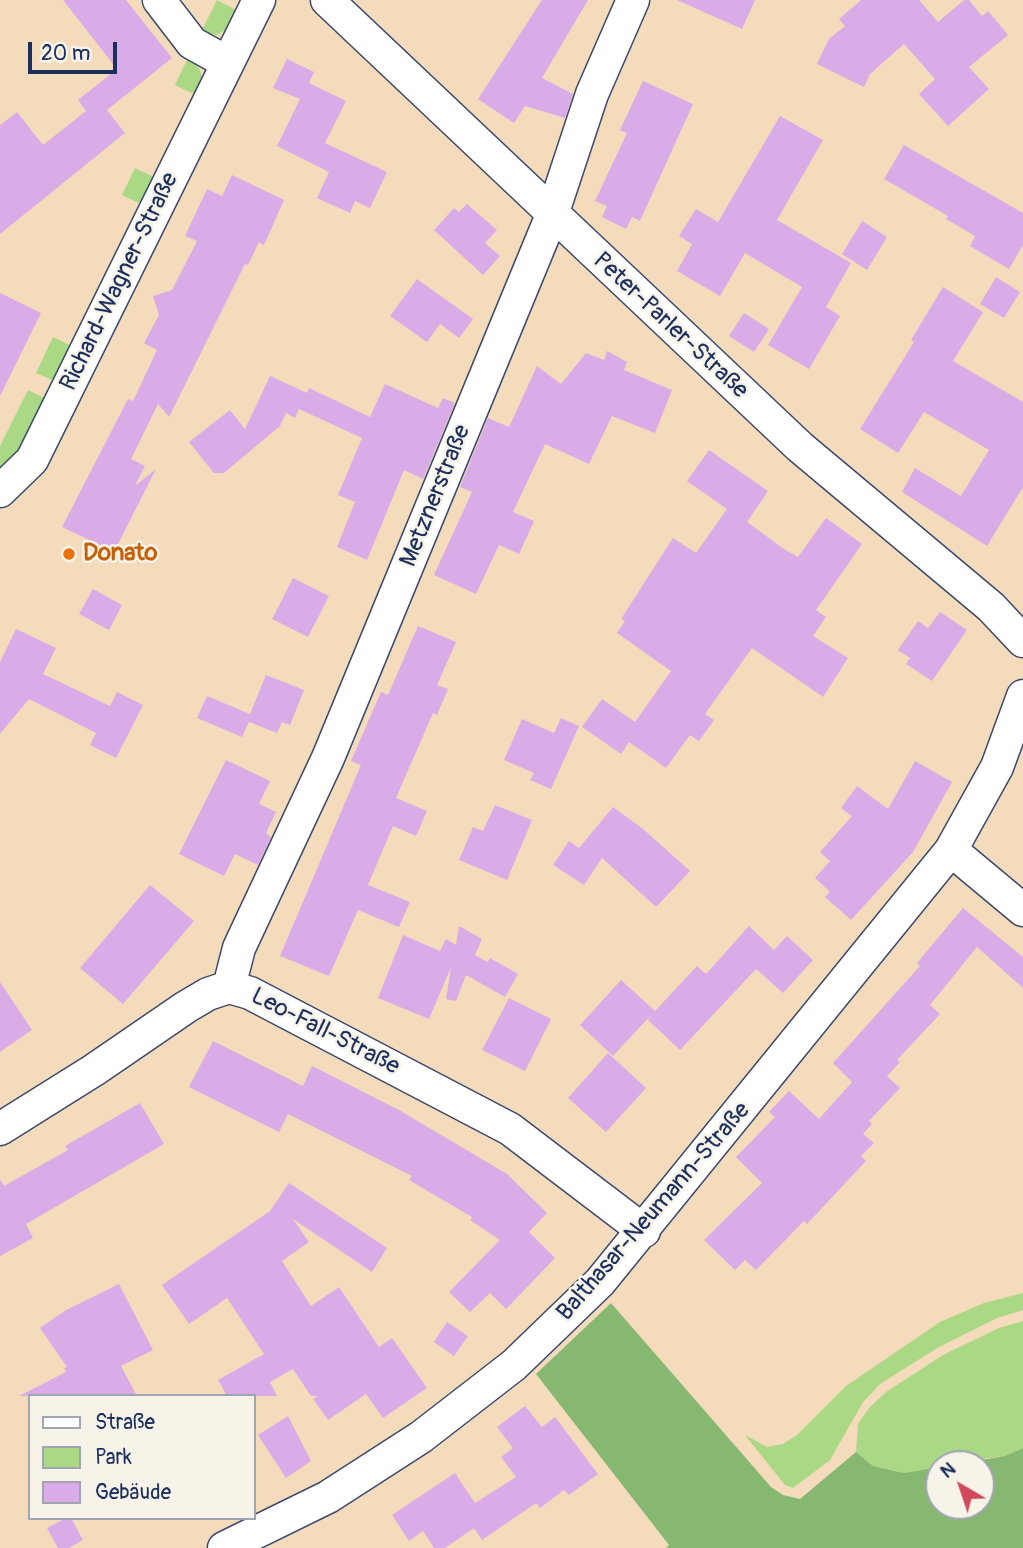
<!DOCTYPE html>
<html>
<head>
<meta charset="utf-8">
<style>
  body { margin:0 }
  #map { position:relative; width:1023px; height:1548px; overflow:hidden; background:#f3dbbc; font-family:Pangolin,sans-serif }
  canvas { display:block }
  .legend { position:absolute; left:28px; top:1394px; width:228px; height:126px; box-sizing:border-box; background:#f7f3e8; border:2px solid #9fa5b1; margin:0; padding:9px 12px; list-style:none; font-size:21px; color:#1b2f5e }
  .legend li { display:flex; align-items:center; gap:14px; height:35px }
  .legend b { width:35px; border:2px solid #9fa5b1 }
  .north { position:absolute; left:925px; top:1450px; width:70px; height:70px; box-sizing:border-box; background:#f7f3e8; border:2px solid #9fa5b1; border-radius:50%; rotate:321deg; font-size:19px; font-weight:700; line-height:28px; text-align:center; color:#1b2f5e }
  .north::after { content:''; display:block; margin:auto; width:24px; height:32px; background:#d1495b; clip-path:polygon(50% 0,100% 100%,50% 72%,0 100%) }
  .scale { position:absolute; left:28px; top:42px; width:89px; height:32px; box-sizing:border-box; border:4px solid #1b2f5e; border-top:0; padding-left:9px; font-size:21px; line-height:24px; white-space:nowrap; color:#1b2f5e; -webkit-text-stroke:5px #f7f3e8; paint-order:stroke }
</style>
</head>
<body>
<div id="map">
<canvas width="1023" height="1548"></canvas>
<ul class="legend">
<li><b style="height:9px;background:#fff"></b>Straße</li>
<li><b style="height:19px;background:#aad885"></b>Park</li>
<li><b style="height:19px;background:#daace7"></b>Gebäude</li>
</ul>
<div class="north">N</div>
<div class="scale">20 m</div>
</div>
<script>
const context = document.querySelector('canvas').getContext('2d');
context.lineJoin = 'round';
function fillPath(path, color) {
  context.fillStyle = color;
  context.fill(path, 'evenodd');
}
function poly(rows) {
  const path = new Path2D();
  for (const r of rows) {
    path.moveTo(r[0], r[1]);
    for (let i = 2; i < r.length; i += 2) path.lineTo(r[i], r[i + 1]);
  }
  return path;
}
function stroke(path, color, width, dash) {
  context.strokeStyle = color;
  context.lineWidth = width;
  context.lineCap = dash ? 'butt' : 'round';
  context.setLineDash(dash || []);
  context.stroke(path);
}
function label(font, color, halo, rows, align = 'center') {
  context.font = font + ' Pangolin,sans-serif';
  context.lineWidth = 5;
  context.setLineDash([]);
  context.textBaseline = 'middle';
  context.strokeStyle = halo;
  context.fillStyle = color;
  for (const [text, x, y, turn = 0] of rows) {
    context.save();
    context.translate(x, y);
    context.rotate((+turn || 0) * Math.PI / 180);
    context.textAlign = isNaN(turn) ? turn : align;
    if (halo) context.strokeText(text, 0, 0);
    context.fillText(text, 0, 0);
    context.restore();
  }
}
const green = poly([
  [217,0,238,11,225,30,217,35,201,32],
  [188,58,199,68,202,76,196,95,175,85],
  [135,168,156,178,143,205,122,195],
  [53,337,74,347,57,382,36,373],
  [28,390,48,400,20,454,0,472,0,446],
  [1023,1293,1023,1310,997,1318,939,1347,880,1384,863,1402,830,1460,793,1488,785,1485,745,1435,767,1447,783,1444,797,1435,846,1386,940,1322,984,1303],
  [1023,1321,1023,1448,1005,1456,939,1464,939,1467,904,1473,873,1466,856,1452,858,1424,869,1408,886,1392,943,1355,999,1328]
]);
const forest = poly([
  [611,1303,771,1487,783,1495,800,1499,856,1452,873,1466,904,1473,939,1467,939,1506,981,1506,981,1464,957,1464,1005,1456,1023,1448,1023,1548,666,1548,669,1545,536,1374]
]);
const building = poly([
  [63,0,126,0,172,58,107,110,125,133,0,234,0,125,17,112,43,145,86,111,78,100,117,69],
  [542,0,588,0,542,78,573,94,565,118,525,106,514,123,478,99],
  [677,0,755,0,742,29],
  [861,0,919,0,938,22,964,0,969,0,982,16,988,11,1008,35,969,67,989,89,948,126,919,94,935,79,904,44,870,74,864,87,817,64,829,39,845,26,839,19],
  [287,59,314,72,309,83,346,101,325,143,387,172,370,208,355,201,350,213,317,198,329,172,277,146,300,99,273,88],
  [643,81,693,104,640,221,632,217,626,229,602,217,607,206,595,201,627,133,620,130],
  [780,116,823,140,777,220,851,263,826,307,840,316,809,369,768,345,802,287,745,253,720,296,677,271,692,244,679,236,696,209,718,222],
  [904,145,1023,213,1023,245,1009,269,970,246,975,236,946,219,948,216,884,179],
  [232,175,284,200,264,245,259,242,248,265,245,264,169,417,158,404,131,459,145,466,135,486,156,469,114,552,62,527,128,399,133,401,157,350,144,343,159,315,153,296,172,290,197,241,185,236,207,189,222,196],
  [467,204,497,230,485,243,500,256,483,275,434,230,454,208,459,212],
  [862,221,887,237,867,270,842,254],
  [996,277,1020,292,1004,318,980,304],
  [417,279,473,319,459,338,440,324,427,342,390,316],
  [943,287,983,312,953,361,1023,402,1023,487,987,546,902,492,915,468,961,496,989,450,924,412,898,453,860,429,914,342,911,340],
  [0,293,41,313,0,396],
  [744,313,769,329,754,352,729,336],
  [607,351,627,362,624,370,672,390,655,433,612,416,589,464,545,444,513,512,534,521,519,554,499,545,476,594,434,575,472,492,460,487,488,418,509,427,537,366,561,384,586,353,604,360],
  [270,376,307,393,309,388,370,417,385,384,438,408,443,398,455,403,423,479,404,470,367,560,337,547,355,502,338,495,362,438,299,409,295,418,286,413,280,426,224,473,214,473,189,442,230,410,245,429],
  [709,450,768,491,747,522,784,549,798,557,826,518,862,544,816,610,826,617,813,636,848,658,823,697,752,648,705,714,714,720,699,741,690,735,666,768,629,742,621,754,582,727,602,699,635,722,671,671,617,633,625,621,621,619,673,538,696,553,727,509,687,481],
  [293,578,329,596,308,637,272,619],
  [93,589,122,605,109,630,79,614],
  [940,612,967,630,932,681,906,664,910,658,898,650,918,621,928,628],
  [418,626,456,642,437,685,448,689,437,715,433,713,396,798,427,811,416,836,393,826,368,885,410,902,399,927,358,910,329,976,280,956,361,765,351,761,381,692,388,695],
  [16,629,56,648,43,674,110,706,117,692,143,705,116,758,90,745,96,733,29,699,0,734,0,662],
  [266,675,304,690,290,725,282,722,277,733,249,722,242,737,197,718,207,696,250,714],
  [561,718,579,726,551,789,530,780,534,773,504,760,522,719,554,733],
  [226,760,270,781,259,804,276,812,266,833,271,837,258,865,235,854,224,876,179,854],
  [915,761,952,782,913,852,851,920,825,897,830,892,815,878,830,861,820,852,852,816,841,808,857,786,888,809],
  [495,805,532,820,507,880,459,860,473,827,483,831],
  [613,807,643,829,690,871,656,907,602,858,584,885,553,865,569,841,579,848],
  [150,885,194,921,123,1004,80,968],
  [963,908,1023,957,1023,988,977,947,930,1005,940,1014,897,1060,900,1062,887,1076,900,1088,869,1121,872,1124,863,1134,874,1143,861,1156,866,1161,807,1224,804,1221,756,1270,745,1260,735,1270,704,1240,762,1183,736,1157,775,1117,769,1112,789,1091,819,1119,852,1082,833,1063,920,966,917,963],
  [459,926,482,939,475,955,487,962,490,958,518,974,505,997,466,975,456,1001,446,999,451,967,429,1019,378,998,403,935,440,951,446,939,456,945],
  [749,926,774,950,787,936,813,960,783,993,756,969,680,1050,648,1020,651,1015,613,1056,580,1025,621,980,655,1011,697,966,706,974],
  [0,982,32,1030,0,1052],
  [509,998,551,1019,525,1071,482,1050],
  [213,1041,303,1086,312,1066,399,1110,507,1174,547,1213,529,1232,555,1258,506,1309,490,1293,470,1312,449,1292,500,1240,470,1220,472,1217,409,1180,412,1176,288,1114,279,1132,189,1087],
  [608,1053,646,1088,606,1132,568,1098],
  [140,1103,164,1144,26,1224,33,1238,0,1256,0,1179,4,1186,68,1150,65,1146],
  [289,1183,387,1248,372,1272,293,1219,309,1242,282,1261,311,1306,339,1287,379,1347,392,1338,427,1388,383,1418,366,1394,328,1420,313,1399,318,1396,311,1396,293,1369,270,1382,277,1396,227,1396,218,1380,264,1354,227,1298,189,1324,162,1285,270,1211],
  [119,1284,153,1350,121,1366,137,1396,19,1396,66,1372,64,1368,67,1367,40,1328,66,1310],
  [447,1322,468,1336,454,1356,434,1342],
  [525,1406,542,1427,555,1417,598,1474,569,1495,564,1490,540,1508,536,1503,482,1540,474,1528,445,1548,434,1548,423,1531,409,1541,392,1515,455,1473,475,1503,516,1477,501,1457,513,1448,497,1427],
  [288,1416,311,1461,286,1478,258,1435],
  [66,1518,71,1518,83,1540,69,1548,58,1548,47,1528]
]);
const minor = poly([
  [159,0,192,43,228,63],
  [327,0,800,447,991,607,1023,641],
  [0,491,32,460,259,0],
  [951,850,1023,910],
  [229,987,239,948,328,758,552,215,592,94,633,0],
  [0,1129,94,1070,186,1007,208,994,229,987,250,993,510,1129,644,1231],
  [224,1548,328,1497,421,1437,514,1365,600,1282,951,850,997,767,1023,696]
]);
const markers = [
  [69,554,7,"#e8710a"]
];
const streetNames = [
  ["Richard-Wagner-Straße",120,282,-64],
  ["Peter-Parler-Straße",670,326,43],
  ["Metznerstraße",436,496,-68],
  ["Leo-Fall-Straße",325,1032,27],
  ["Balthasar-Neumann-Straße",654,1212,-49]
];
const foodNames = [
  ["Donato",83,554]
];
fillPath(green, '#aad885');
fillPath(forest, '#87b872');
fillPath(building, '#daace7');
stroke(minor, '#3b496c', 35);
stroke(minor, '#fff', 32);
for (const [x, y, r, color] of markers) {
  const dot = new Path2D();
  dot.arc(x, y, r, 0, 2 * Math.PI);
  context.fillStyle = color;
  context.fill(dot);
  stroke(dot, '#f7f3e8', 2.5);
}
label('24px', '#1b2f5e', '#f7f3e8', streetNames);
label('bold 24px', '#c56008', '#f7f3e8', foodNames, 'left');
</script>
</body>
</html>
